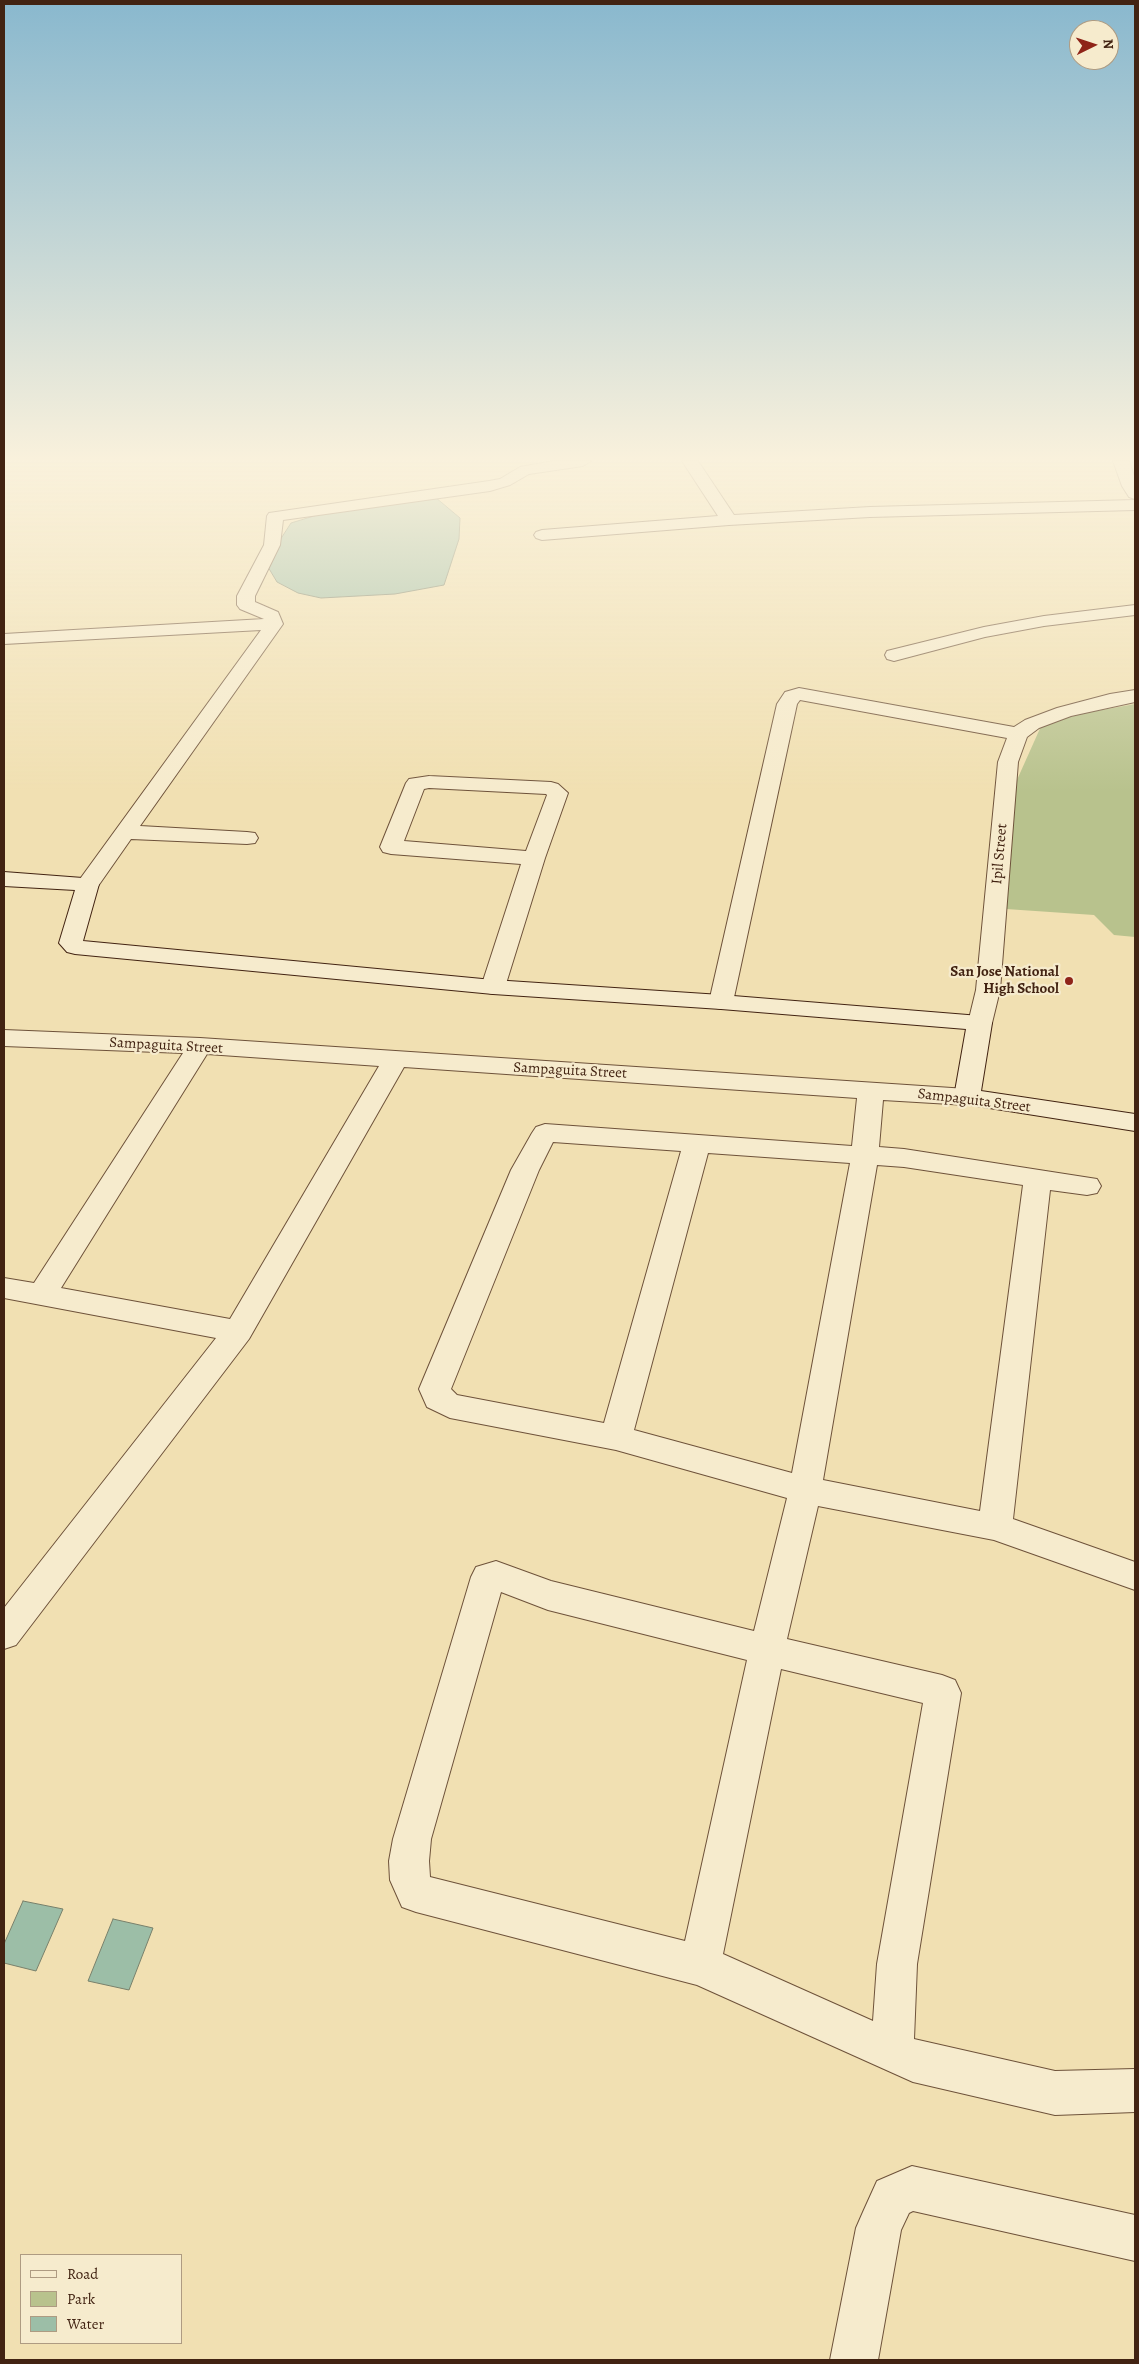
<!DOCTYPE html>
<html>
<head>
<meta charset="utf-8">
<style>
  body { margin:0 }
  #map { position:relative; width:1139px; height:2364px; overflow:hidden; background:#f1e0b2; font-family:Alegreya,serif }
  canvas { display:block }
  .frame { position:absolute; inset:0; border:5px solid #422312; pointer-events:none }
  .legend { position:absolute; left:20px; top:2254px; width:162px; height:90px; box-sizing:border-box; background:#f6ebcd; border:1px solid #ae9b82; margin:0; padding:6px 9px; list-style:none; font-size:15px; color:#422312 }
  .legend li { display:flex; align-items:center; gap:10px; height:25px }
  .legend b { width:25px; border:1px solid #ae9b82 }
  .north { position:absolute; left:1069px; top:20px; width:50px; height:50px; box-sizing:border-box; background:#f6ebcd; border:1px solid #ae9b82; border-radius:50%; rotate:86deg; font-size:14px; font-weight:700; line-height:20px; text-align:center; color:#422312 }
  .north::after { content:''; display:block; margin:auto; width:18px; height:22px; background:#8f2418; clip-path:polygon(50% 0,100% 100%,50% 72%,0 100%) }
</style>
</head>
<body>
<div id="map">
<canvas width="1139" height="2364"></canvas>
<div class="frame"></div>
<ul class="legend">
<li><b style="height:6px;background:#f6ebcd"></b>Road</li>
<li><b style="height:14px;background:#b8c28d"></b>Park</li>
<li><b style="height:14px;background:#9cbea7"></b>Water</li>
</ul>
<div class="north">N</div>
</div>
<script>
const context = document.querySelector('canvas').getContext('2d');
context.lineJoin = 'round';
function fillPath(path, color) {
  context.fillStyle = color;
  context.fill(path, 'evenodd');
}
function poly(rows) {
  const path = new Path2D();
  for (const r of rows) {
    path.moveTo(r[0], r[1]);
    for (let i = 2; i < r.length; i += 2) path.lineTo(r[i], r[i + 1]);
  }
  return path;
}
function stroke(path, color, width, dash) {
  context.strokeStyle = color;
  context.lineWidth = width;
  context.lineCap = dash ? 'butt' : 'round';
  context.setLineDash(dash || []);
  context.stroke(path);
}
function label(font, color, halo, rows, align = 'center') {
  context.font = font + ' Alegreya,serif';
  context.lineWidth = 4.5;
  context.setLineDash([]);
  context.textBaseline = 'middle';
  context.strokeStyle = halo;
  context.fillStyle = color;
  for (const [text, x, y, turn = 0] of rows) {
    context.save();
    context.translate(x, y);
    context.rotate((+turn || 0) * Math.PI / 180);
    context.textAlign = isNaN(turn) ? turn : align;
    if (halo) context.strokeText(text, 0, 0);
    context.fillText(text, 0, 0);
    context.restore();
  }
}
const green = poly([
  [1135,704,1135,937,1114,935,1094,915,1006,909,1008,800,1042,724,1085,713]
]);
const water = poly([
  [435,497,460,518,459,539,444,585,395,594,321,598,298,593,277,582,268,567,280,540,291,523,327,512,435,497],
  [23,1901,63,1909,36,1971,4,1963,4,1944,23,1901],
  [113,1919,153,1928,129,1990,88,1981,113,1919]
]);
const street = poly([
  [554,461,591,461,583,466,529,474,510,485,490,491,283,520,280,545,255,596,255,602,278,612,283,624,140,826,247,832,255,833,258,838,255,843,247,844,131,839,96,889,88,891,80,889,77,884,80,879,261,630,4,644,4,634,264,619,240,609,237,605,237,596,264,545,267,516,269,513,489,481,500,479,520,467,554,461],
  [682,461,698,461,734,515,870,507,1135,500,1135,510,870,517,729,525,542,540,536,538,534,535,536,532,542,530,718,516,682,461],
  [1113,461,1129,461,1135,479,1135,499,1129,497,1122,486,1113,461],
  [1135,605,1135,615,1044,626,985,637,894,661,887,659,885,655,887,651,984,627,1044,616,1135,605],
  [799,688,1014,727,1025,720,1057,708,1110,694,1135,690,1135,702,1071,716,1039,728,1027,737,1018,762,1000,990,992,1023,989,1028,980,1030,971,1028,968,1023,976,990,998,762,1007,738,800,700,797,704,733,1002,730,1007,721,1009,712,1007,709,1002,777,704,785,692,799,688],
  [429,776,551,782,558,784,568,793,545,858,505,987,502,992,493,994,484,992,481,987,521,864,391,854,383,852,380,847,406,783,409,779,429,776],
  [429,788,546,794,547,795,526,851,404,841,424,789,429,788],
  [4,1030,200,1038,967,1089,976,1091,980,1097,976,1103,967,1105,883,1100,879,1147,904,1149,1097,1179,1101,1186,1097,1193,1087,1195,1050,1190,1013,1519,1135,1562,1135,1590,994,1540,818,1506,787,1639,942,1675,955,1680,961,1693,917,1964,914,2039,1055,2071,1135,2069,1135,2112,1055,2115,913,2082,697,1985,416,1912,402,1907,390,1880,389,1861,393,1839,471,1577,476,1567,496,1561,551,1581,754,1631,787,1498,616,1450,450,1418,427,1407,419,1389,511,1170,532,1133,536,1127,545,1124,852,1146,857,1098,404,1067,249,1339,16,1645,4,1649,4,1608,216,1338,4,1298,4,1278,34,1283,183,1053,4,1046,4,1030],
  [207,1054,379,1066,230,1319,61,1288,207,1054],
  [553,1142,681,1151,604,1423,457,1395,451,1389,539,1170,553,1142],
  [708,1153,850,1163,792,1473,634,1430,708,1153],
  [877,1165,904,1167,1023,1185,980,1511,823,1480,877,1165],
  [501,1592,548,1610,747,1660,685,1941,430,1877,429,1861,431,1839,501,1592],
  [781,1669,923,1703,877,1964,873,2021,723,1954,781,1669],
  [912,2166,1135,2215,1135,2261,913,2211,909,2213,901,2230,878,2360,830,2360,856,2228,863,2212,877,2181,912,2166]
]);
const secondary = poly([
  [4,872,96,879,99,884,83,941,493,980,721,995,980,1016,989,1018,992,1023,981,1091,1135,1114,1135,1131,958,1103,954,1097,966,1029,721,1009,493,994,75,954,67,952,59,943,75,890,4,886,4,872]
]);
const markers = [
  [1069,981,5,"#8f2418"]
];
const streetNames = [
  ["Ipil Street",1000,854,-85],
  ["Sampaguita Street",166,1046,3],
  ["Sampaguita Street",570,1071,3],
  ["Sampaguita Street",974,1101,7]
];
const poiNames = [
  ["San Jose National",1059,972],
  ["High School",1059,989]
];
fillPath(green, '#b8c28d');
fillPath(water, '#9cbea7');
stroke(water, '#78806b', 1);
stroke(street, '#6e523a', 2);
stroke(secondary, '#422312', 2);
fillPath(street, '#f6ebcd');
fillPath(secondary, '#f6ebcd');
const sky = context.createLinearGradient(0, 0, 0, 792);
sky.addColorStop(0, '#89b8ce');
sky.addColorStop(0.58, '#f9f1dc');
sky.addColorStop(1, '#f9f1dc00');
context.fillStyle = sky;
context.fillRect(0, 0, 1139, 792);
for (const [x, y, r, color] of markers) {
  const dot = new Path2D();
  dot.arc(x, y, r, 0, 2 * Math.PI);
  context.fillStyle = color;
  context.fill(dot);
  stroke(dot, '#f6ebcd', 2);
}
label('15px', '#422312', '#f6ebcd', streetNames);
label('bold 15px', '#422312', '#f6ebcd', poiNames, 'right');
</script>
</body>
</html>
